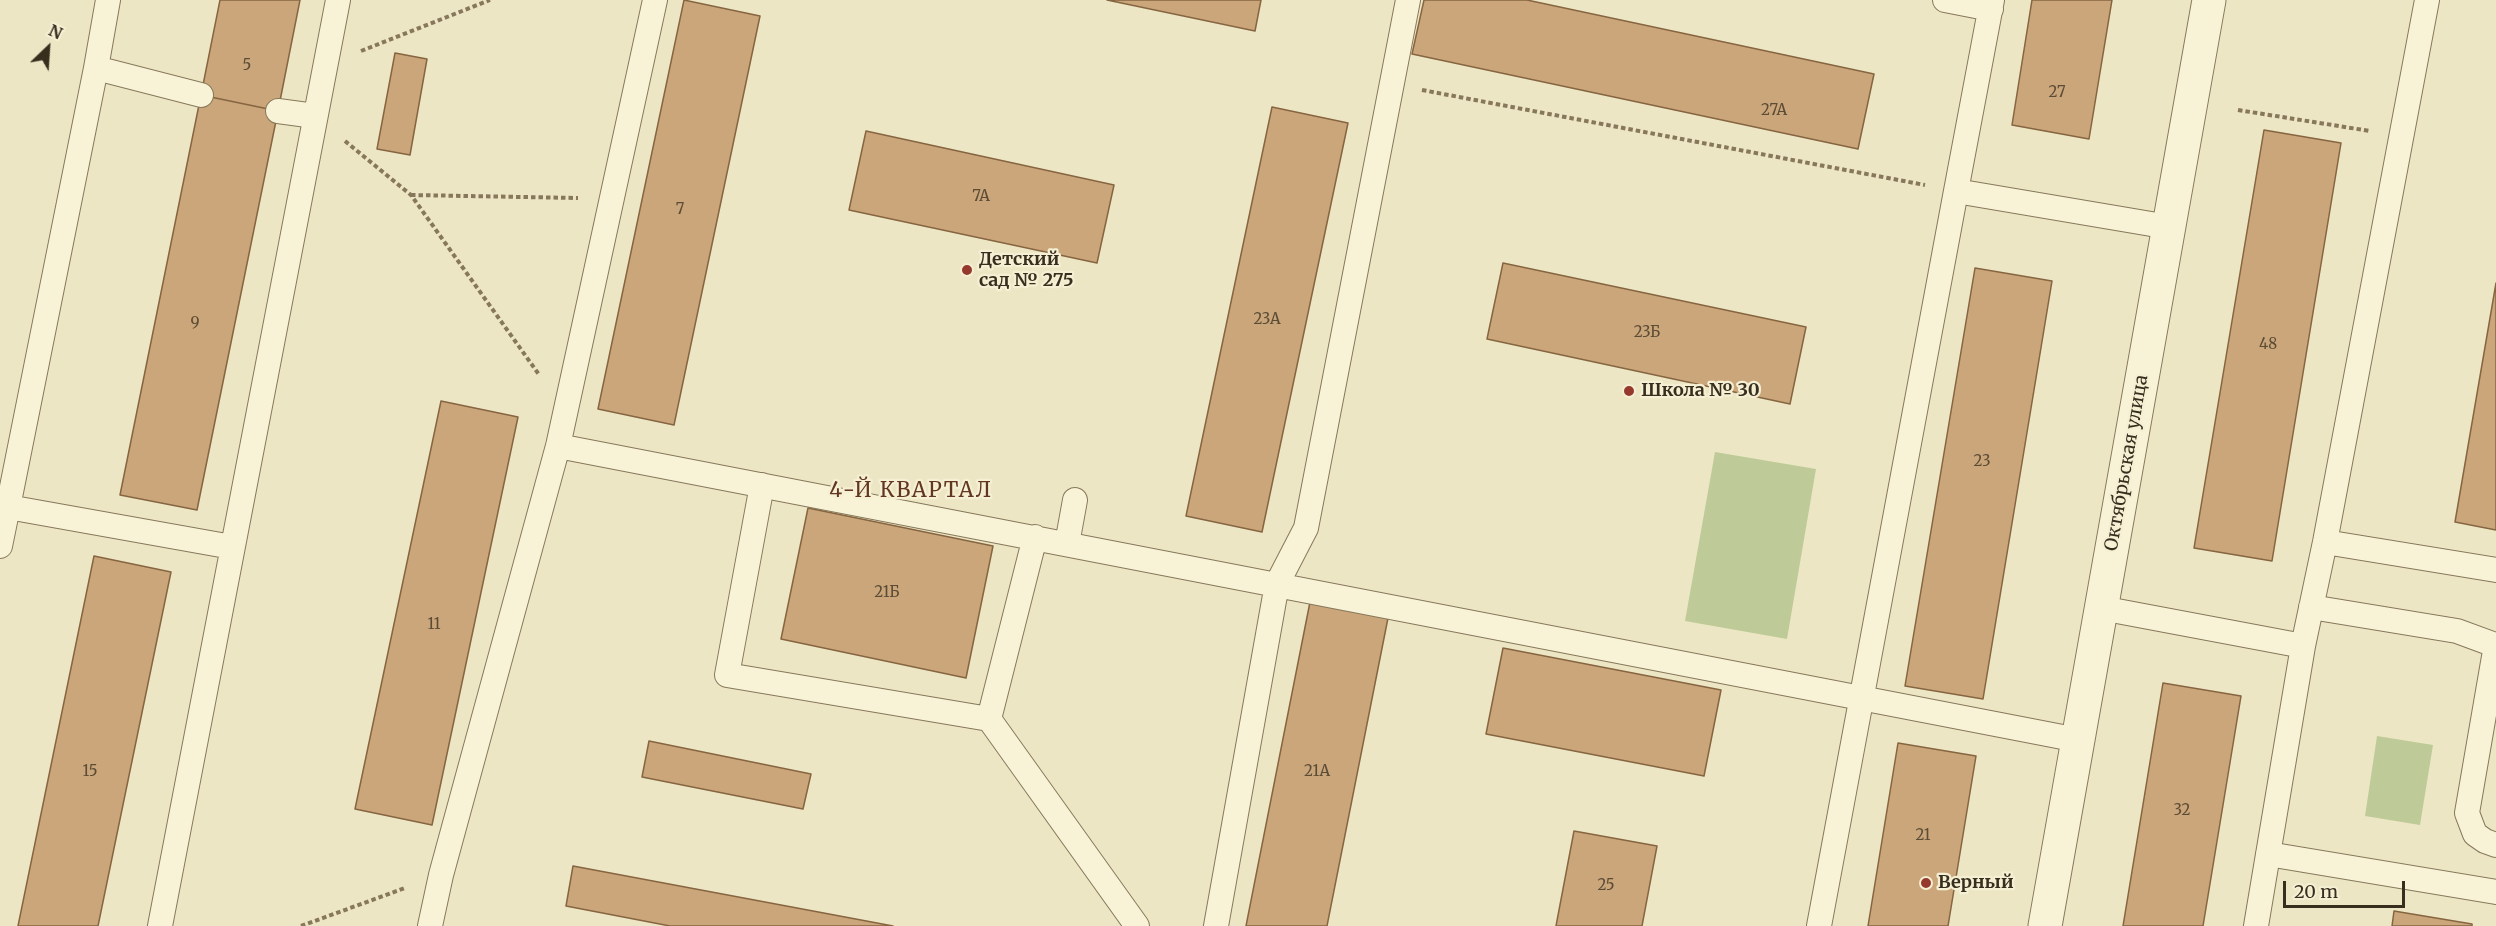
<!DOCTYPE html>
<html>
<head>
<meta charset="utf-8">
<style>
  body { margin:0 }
  #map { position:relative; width:2496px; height:926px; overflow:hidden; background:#ede6c4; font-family:Merriweather,serif }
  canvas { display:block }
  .north { position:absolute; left:18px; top:18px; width:60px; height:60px; -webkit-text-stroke:4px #f5efd3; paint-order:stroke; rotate:25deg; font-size:16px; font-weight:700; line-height:24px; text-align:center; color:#372e1e }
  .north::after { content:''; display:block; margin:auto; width:21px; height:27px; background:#372e1e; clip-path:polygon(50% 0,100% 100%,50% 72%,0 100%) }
  .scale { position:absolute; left:2283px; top:881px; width:122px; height:27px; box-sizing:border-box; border:3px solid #372e1e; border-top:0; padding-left:8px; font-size:18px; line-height:21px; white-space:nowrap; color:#372e1e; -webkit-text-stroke:4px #f5efd3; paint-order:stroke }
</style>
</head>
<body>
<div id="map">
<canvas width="2496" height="926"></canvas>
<div class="north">N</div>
<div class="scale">20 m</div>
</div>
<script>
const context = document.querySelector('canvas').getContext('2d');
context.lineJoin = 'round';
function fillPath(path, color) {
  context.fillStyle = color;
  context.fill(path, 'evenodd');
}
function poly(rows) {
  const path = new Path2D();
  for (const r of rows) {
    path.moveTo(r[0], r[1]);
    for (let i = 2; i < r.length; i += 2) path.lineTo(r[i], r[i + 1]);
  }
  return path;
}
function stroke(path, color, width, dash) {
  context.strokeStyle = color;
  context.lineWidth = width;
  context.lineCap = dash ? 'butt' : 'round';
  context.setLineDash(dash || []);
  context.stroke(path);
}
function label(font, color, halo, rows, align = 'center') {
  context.font = font + ' Merriweather,serif';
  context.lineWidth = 4.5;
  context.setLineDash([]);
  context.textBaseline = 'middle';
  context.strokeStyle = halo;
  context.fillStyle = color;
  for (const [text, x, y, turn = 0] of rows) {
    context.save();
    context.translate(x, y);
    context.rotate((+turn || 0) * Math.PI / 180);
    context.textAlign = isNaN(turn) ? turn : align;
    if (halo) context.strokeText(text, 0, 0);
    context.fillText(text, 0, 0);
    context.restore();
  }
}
const green = poly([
  [1715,452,1816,469,1787,639,1685,621],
  [2377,736,2433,745,2420,825,2365,816]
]);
const building = poly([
  [220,0,300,0,278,111,201,95,220,0],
  [684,0,760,16,674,425,598,409,684,0],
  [1107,0,1261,0,1255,31,1107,0],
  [1424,0,1527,0,1874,74,1858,149,1412,54,1424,0],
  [2032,0,2112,0,2089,139,2012,125,2032,0],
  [395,53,427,59,410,155,377,149,395,53],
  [201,95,278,111,197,510,120,495,201,95],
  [1272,107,1348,123,1262,532,1186,516,1272,107],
  [2264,130,2341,143,2272,561,2194,548,2264,130],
  [866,131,1114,185,1097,263,849,210,866,131],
  [1503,263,1806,327,1790,404,1487,339,1503,263],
  [1975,268,2052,281,1983,699,1905,686,1975,268],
  [2496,283,2496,530,2455,522,2496,283],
  [441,401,518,417,432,825,355,809,441,401],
  [808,508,993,546,966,678,781,639,808,508],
  [94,556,171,572,98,926,18,926,94,556],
  [1310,602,1388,618,1327,926,1246,926,1310,602],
  [1503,648,1721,690,1704,776,1486,734,1503,648],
  [2163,683,2241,696,2203,926,2123,926,2163,683],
  [649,741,811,774,803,809,642,777,649,741],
  [1898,743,1976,756,1948,926,1868,926,1898,743],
  [1574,831,1657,846,1642,926,1556,926,1574,831],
  [573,866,893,926,670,926,566,906,573,866],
  [2394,911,2472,924,2472,926,2392,926,2394,911]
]);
const path = poly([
  [361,51,490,0],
  [1422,90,1925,185],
  [2238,110,2370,131],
  [345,141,411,195,540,376],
  [411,195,578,198],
  [301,926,405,888]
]);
const service = poly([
  [108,0,96,68,201,95],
  [1945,0,1991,9],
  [1992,0,1956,191,2169,227],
  [96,68,8,507,232,547],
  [278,111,315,116],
  [558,446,2078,740],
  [762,485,727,675,989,719,1035,537],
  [2325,542,2496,570],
  [1067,544,1075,500],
  [0,546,8,507],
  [2311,607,2457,631,2495,645],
  [2101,608,2303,646],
  [2496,645,2467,813,2475,834,2485,841,2496,845],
  [989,719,1137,926],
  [2268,854,2496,892],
  [160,926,338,0],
  [430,926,441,875,558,446,655,0],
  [1216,926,1277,584,1306,528,1408,0],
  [1819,926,1956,191],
  [2256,926,2303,646,2325,542,2427,0]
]);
const minor = poly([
  [2045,926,2209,0]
]);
const markers = [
  [967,270,6,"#95392c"],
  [1629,391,6,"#95392c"],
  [1926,883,6,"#95392c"]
];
const numberNames = [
  ["5",247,66],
  ["27",2057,93],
  ["27А",1774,111],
  ["7А",981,197],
  ["7",680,210],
  ["23А",1267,320],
  ["9",195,324],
  ["23Б",1647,333],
  ["48",2268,345],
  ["23",1982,462],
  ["21Б",887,593],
  ["11",434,625],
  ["15",90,772],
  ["21А",1317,772],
  ["32",2182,811],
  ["21",1923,836],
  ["25",1606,886]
];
const poiNames = [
  ["Детский",979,260],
  ["сад № 275",979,281],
  ["Школа № 30",1641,391],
  ["Верный",1938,883]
];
const streetNames = [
  ["Октябрьская улица",2127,463,-80]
];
const quarterNames = [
  ["4-Й КВАРТАЛ",911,491]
];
fillPath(green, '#becb98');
fillPath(building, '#caa67a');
stroke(building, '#866541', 1.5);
stroke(service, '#87785b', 26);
stroke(minor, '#87785b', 35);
stroke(path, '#87785b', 4, [4.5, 3]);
stroke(service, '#f8f3d7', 24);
stroke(minor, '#f8f3d7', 33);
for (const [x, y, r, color] of markers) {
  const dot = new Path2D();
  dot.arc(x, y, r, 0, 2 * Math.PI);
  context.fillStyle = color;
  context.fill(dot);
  stroke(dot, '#f5efd3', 2);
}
label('15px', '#5c4c35', null, numberNames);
label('bold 18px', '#372e1e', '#f5efd3', poiNames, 'left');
label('18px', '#372e1e', '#f5efd3', streetNames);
context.letterSpacing = '1.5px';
label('21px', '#63361f', '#f5efd3', quarterNames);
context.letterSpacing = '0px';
</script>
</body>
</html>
